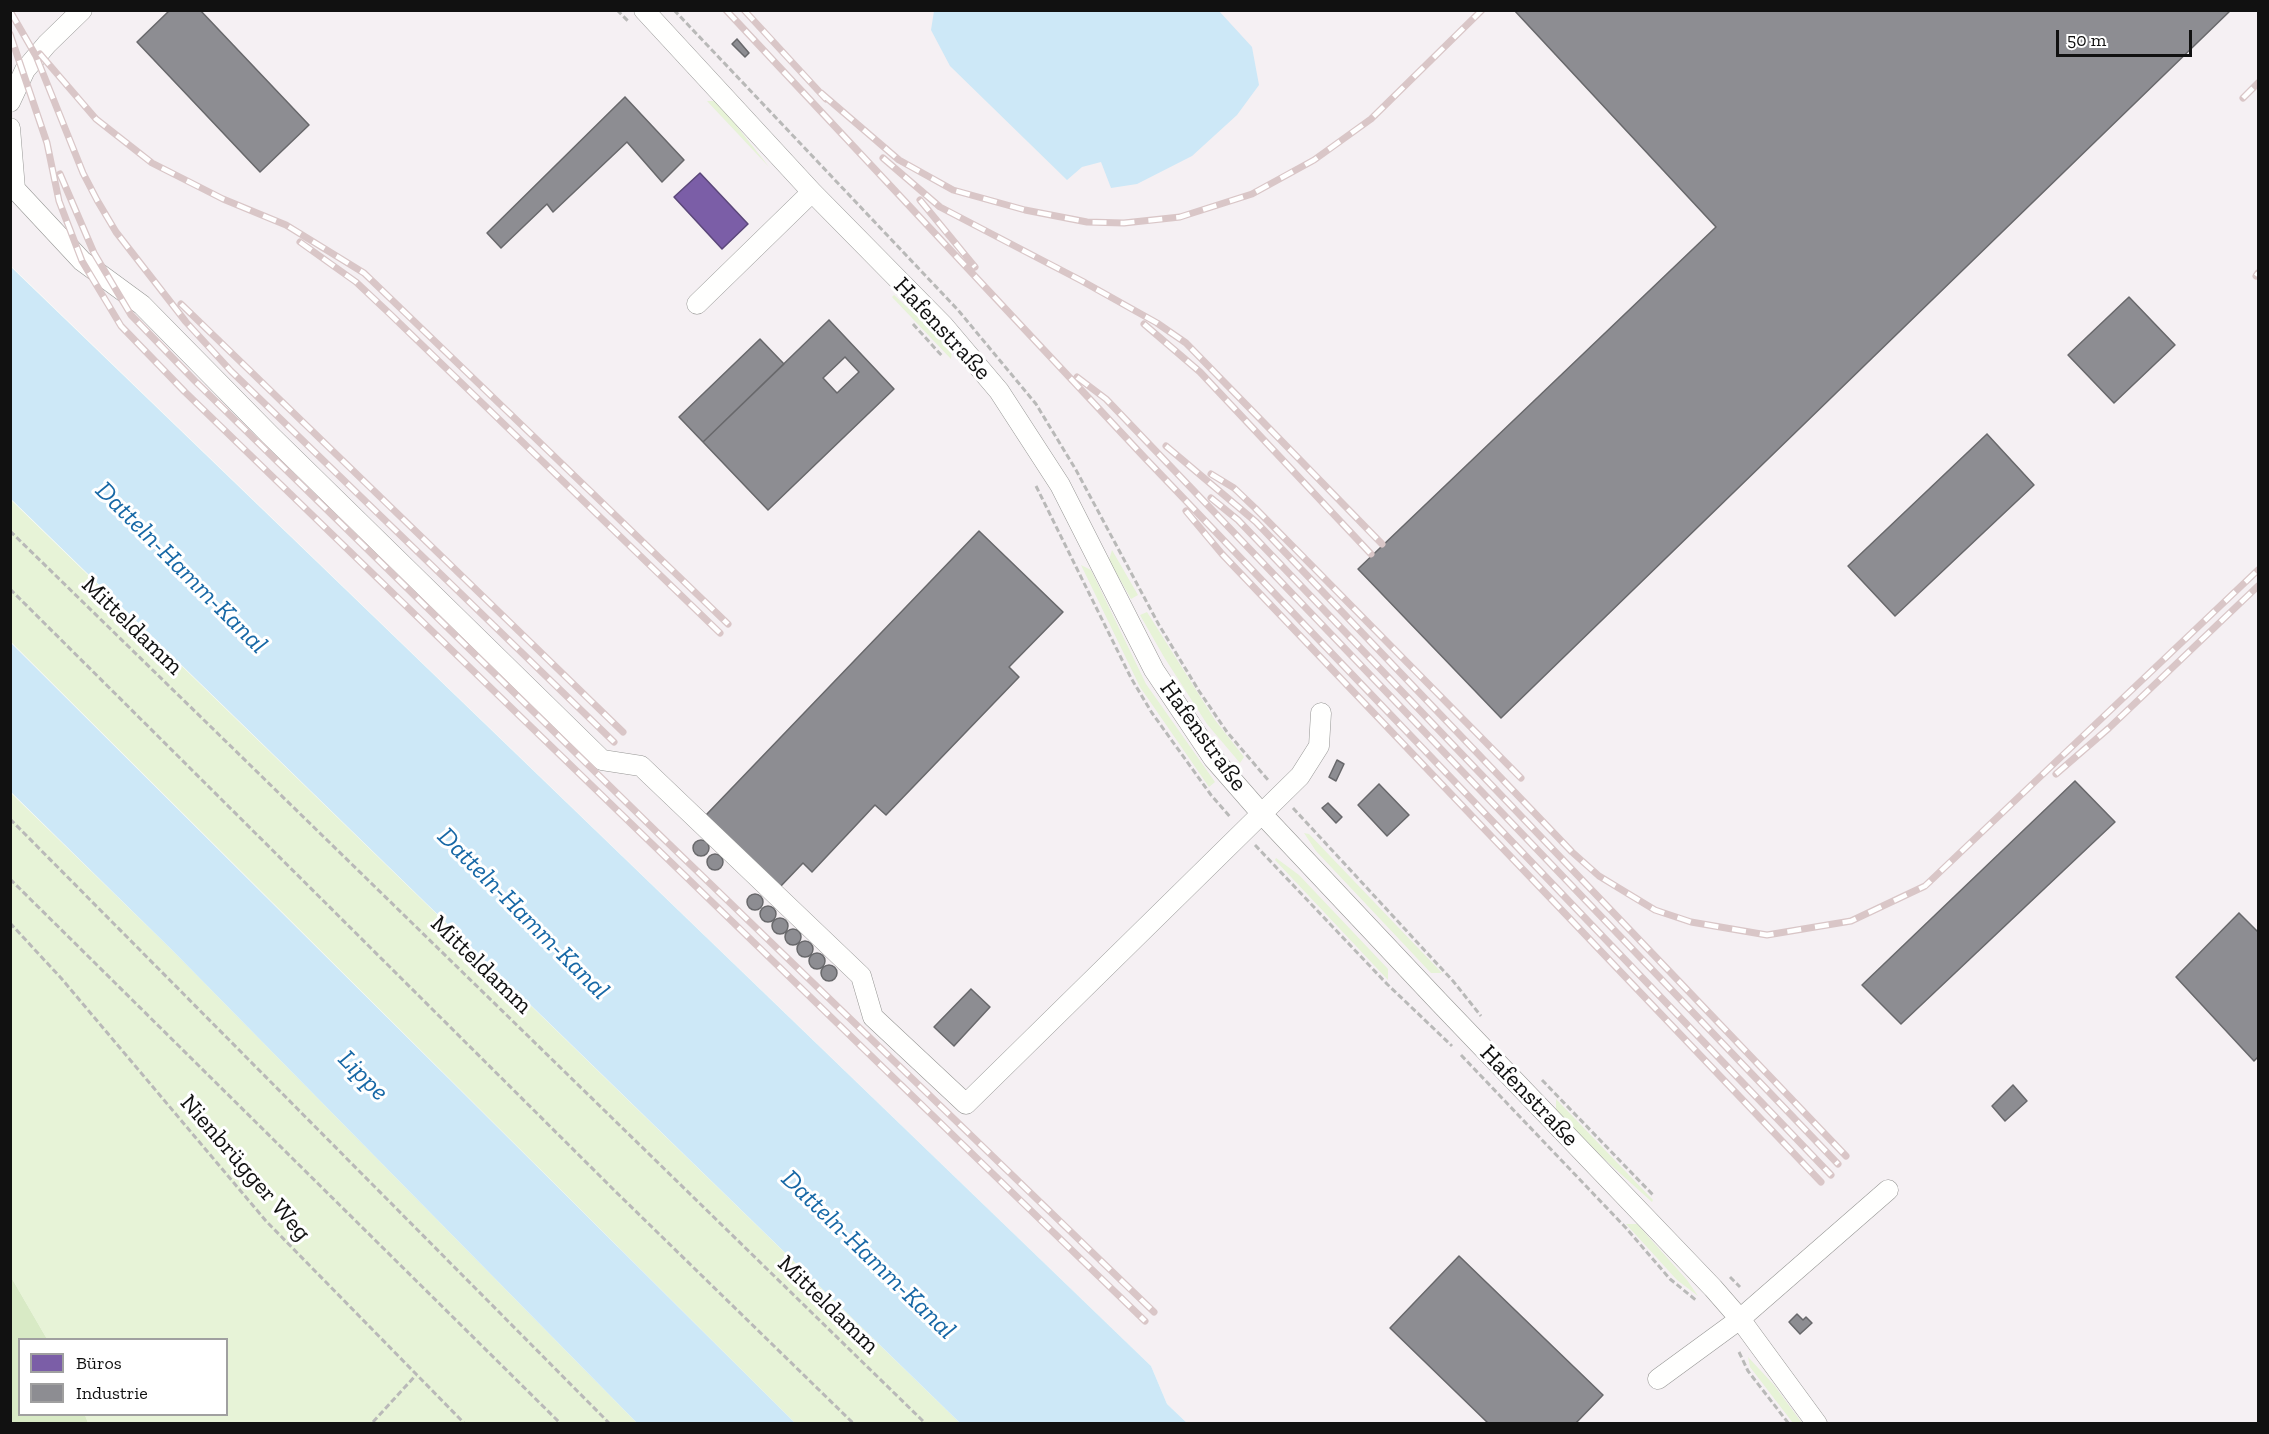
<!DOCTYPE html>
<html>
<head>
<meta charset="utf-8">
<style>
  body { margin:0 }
  #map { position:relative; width:2269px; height:1434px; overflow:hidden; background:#fdfcf7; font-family:"Zilla Slab",serif }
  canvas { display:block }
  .frame { position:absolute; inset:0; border:12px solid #111; pointer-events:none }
  .legend { position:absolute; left:18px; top:1338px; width:210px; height:78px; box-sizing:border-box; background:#fff; border:2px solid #a0a0a0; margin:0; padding:8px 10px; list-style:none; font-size:18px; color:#111 }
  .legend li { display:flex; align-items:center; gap:12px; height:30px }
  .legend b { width:30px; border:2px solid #a0a0a0 }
  .scale { position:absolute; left:2056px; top:30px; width:136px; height:27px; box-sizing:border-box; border:3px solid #111; border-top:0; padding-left:8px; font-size:18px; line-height:21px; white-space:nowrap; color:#111; -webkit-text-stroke:4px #fff; paint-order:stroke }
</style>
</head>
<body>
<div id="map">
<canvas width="2269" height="1434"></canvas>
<div class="frame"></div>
<ul class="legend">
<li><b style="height:16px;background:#7b5ea7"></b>Büros</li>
<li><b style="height:16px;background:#8d8d92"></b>Industrie</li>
</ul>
<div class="scale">50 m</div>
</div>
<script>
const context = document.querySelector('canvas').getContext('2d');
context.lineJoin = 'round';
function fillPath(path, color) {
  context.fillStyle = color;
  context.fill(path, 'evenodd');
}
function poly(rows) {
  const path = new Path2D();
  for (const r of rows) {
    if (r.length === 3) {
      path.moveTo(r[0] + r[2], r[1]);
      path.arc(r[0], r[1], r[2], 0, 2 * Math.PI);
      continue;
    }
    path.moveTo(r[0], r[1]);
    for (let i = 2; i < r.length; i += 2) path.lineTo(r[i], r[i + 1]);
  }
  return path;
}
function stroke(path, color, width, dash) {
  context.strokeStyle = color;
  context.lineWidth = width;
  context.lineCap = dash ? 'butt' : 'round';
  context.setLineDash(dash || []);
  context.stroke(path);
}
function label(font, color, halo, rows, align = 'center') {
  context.font = font + ' "Zilla Slab",serif';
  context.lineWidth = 6;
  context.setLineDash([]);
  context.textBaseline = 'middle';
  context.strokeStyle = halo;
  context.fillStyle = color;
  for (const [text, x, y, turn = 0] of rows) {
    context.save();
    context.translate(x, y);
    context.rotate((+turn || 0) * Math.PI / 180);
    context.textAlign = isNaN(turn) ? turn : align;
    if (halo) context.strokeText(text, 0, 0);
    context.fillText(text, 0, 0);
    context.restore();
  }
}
const industrial = poly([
  [10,11,2258,11,2258,1423,1187,1423,1167,1404,1151,1366,11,266]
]);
const green = poly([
  [707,101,717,101,769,167],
  [894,295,952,349,951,359,892,297],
  [10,499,960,1423,795,1423,11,642],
  [1112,550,1138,595,1131,599,1109,560],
  [1081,565,1091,570,1146,684,1215,782,1209,787,1140,687],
  [1147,612,1215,720,1244,757,1240,763,1207,724,1164,657,1140,615],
  [10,792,172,950,637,1423,88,1423,85,1415,226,1414,226,1340,47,1339,11,1277],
  [1304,833,1309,834,1442,973,1431,973,1316,851],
  [1276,858,1299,875,1388,969,1388,980,1275,860],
  [1556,1099,1653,1200,1652,1202,1602,1157,1556,1110],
  [1626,1224,1637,1224,1687,1280,1698,1296,1677,1280],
  [1748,1357,1774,1385,1802,1423,1793,1423,1750,1367]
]);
const forest = poly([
  [11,1277,47,1339,20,1340,20,1414,85,1415,88,1423,11,1423]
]);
const water = poly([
  [934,11,1219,11,1252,47,1259,85,1237,115,1192,156,1137,184,1111,188,1101,162,1082,167,1067,180,950,66,931,30],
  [10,266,1151,1366,1167,1404,1187,1423,960,1423,11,499],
  [10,642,265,896,795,1423,637,1423,172,950,11,792]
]);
const offices = poly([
  [700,173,748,224,722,249,674,197,700,173]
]);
const industry = poly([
  [170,10,200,10,309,125,260,172,137,42,170,10],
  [1514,10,2231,10,1501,718,1358,569,1716,227,1514,10],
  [737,39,749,53,745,57,732,44,737,39],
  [625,97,684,160,662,182,627,142,553,212,547,204,501,248,487,233,625,97],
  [2129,297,2175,345,2114,403,2068,355,2129,297],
  [829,320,894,389,768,510,703,442,829,320],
  [845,357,859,372,837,393,823,378,845,357],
  [760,339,784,364,703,442,679,417,760,339],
  [1987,434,2034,485,1895,616,1848,566,1987,434],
  [979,531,1063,612,1009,667,1019,677,886,815,875,805,812,872,803,863,780,887,706,815,979,531],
  [1337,760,1344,764,1336,781,1329,777,1337,760],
  [2075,781,2115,822,1901,1024,1862,985,2075,781],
  [1379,784,1409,815,1387,836,1358,805,1379,784],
  [1328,803,1342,817,1336,823,1322,808,1328,803],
  [701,848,8],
  [715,862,8],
  [755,902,8],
  [768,914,8],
  [2239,913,2258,932,2258,1057,2254,1061,2176,977,2239,913],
  [780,926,8],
  [793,937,8],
  [805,949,8],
  [817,961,8],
  [829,973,8],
  [971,989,990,1007,954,1046,934,1027,971,989],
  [2013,1085,2027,1101,2005,1121,1992,1106,2013,1085],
  [1459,1256,1603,1395,1575,1424,1489,1424,1390,1328,1459,1256],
  [1797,1314,1803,1320,1806,1317,1812,1323,1800,1334,1789,1322,1797,1314]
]);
const path = poly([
  [617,10,629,22],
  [674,10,958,310,1036,404,1076,470,1159,625,1199,691,1227,732,1268,780],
  [913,324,943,357],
  [1036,486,1131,678,1152,713,1211,795,1231,818],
  [10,531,926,1424],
  [10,589,616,1192,854,1424],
  [1293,808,1453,981,1481,1016],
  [10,819,610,1424],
  [1255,845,1387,984,1452,1046],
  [10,879,561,1424],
  [10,923,61,978,266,1221,465,1424],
  [1461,1055,1626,1228,1670,1279,1697,1301],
  [1542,1080,1654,1196],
  [1730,1277,1740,1287],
  [1739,1352,1748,1371,1789,1424],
  [373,1422,416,1375]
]);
const minor = poly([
  [644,10,812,192,943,325,999,391,1060,485,1154,670,1213,758,1261,813,1439,1002,1713,1288,1740,1319,1817,1424],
  [10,102,25,70,47,44,82,10],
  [10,128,15,189,82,261,142,305,270,435,602,760,641,766,861,976,873,1017,966,1104,1300,776,1319,746,1321,713],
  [697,304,812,192],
  [1658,1379,1740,1319,1888,1190]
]);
const rail = poly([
  [726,10,1144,457,1831,1175],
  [744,10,826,99],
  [10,11,36,56,83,173,97,200,116,232,186,322,231,371,614,742],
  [10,34,47,143,59,201,82,261,121,326,185,392,1145,1321],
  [40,54,96,119,152,163,223,199,286,225,364,273,728,624],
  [821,93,899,160,953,190,1025,210,1087,222,1124,223,1180,217,1252,194,1314,160,1371,119,1482,10],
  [2243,98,2258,83],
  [883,158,940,207,1082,281,1157,323,1186,343,1382,544],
  [60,174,94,253,131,315,195,381,667,842,1154,1312],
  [920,200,975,267],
  [300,242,356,282,390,314,720,633],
  [2256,276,2258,273],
  [181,304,623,732],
  [1144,324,1200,372,1371,554],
  [1077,377,1106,399,1838,1164],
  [1166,446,1256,522,1572,852,1599,876,1655,910,1691,922,1767,935,1851,921,1925,886,2258,570],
  [1211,474,1234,488,1255,508,1521,778],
  [1211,498,1238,520,1846,1156],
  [1186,511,1222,554,1821,1182],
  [2056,774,2109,728,2258,586]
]);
const streetNames = [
  ["Hafenstraße",942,329,47],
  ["Mitteldamm",132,626,44],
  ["Hafenstraße",1203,736,54],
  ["Mitteldamm",481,965,44],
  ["Hafenstraße",1529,1096,46],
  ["Nienbrügger Weg",245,1168,49],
  ["Mitteldamm",828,1305,44]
];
const waterNames = [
  ["Datteln-Hamm-Kanal",181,568,45],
  ["Datteln-Hamm-Kanal",523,914,45],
  ["Lippe",363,1076,45],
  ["Datteln-Hamm-Kanal",868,1255,44]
];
fillPath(industrial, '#f5f0f3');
fillPath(green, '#e7f3d7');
fillPath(forest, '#d8eac5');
fillPath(water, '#cde8f7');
fillPath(offices, '#7b5ea7');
stroke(offices, '#5b477a', 1.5);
fillPath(industry, '#8d8d92');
stroke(industry, '#68686b', 1.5);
stroke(minor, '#979795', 21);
stroke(path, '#b9b9b8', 3, [6, 3]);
stroke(minor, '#fffffe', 20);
stroke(rail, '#d9c6c7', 7);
stroke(rail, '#fff', 4.5, [14]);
label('24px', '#111', '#fff', streetNames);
label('italic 26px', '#1768a6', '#fff', waterNames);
</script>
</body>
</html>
